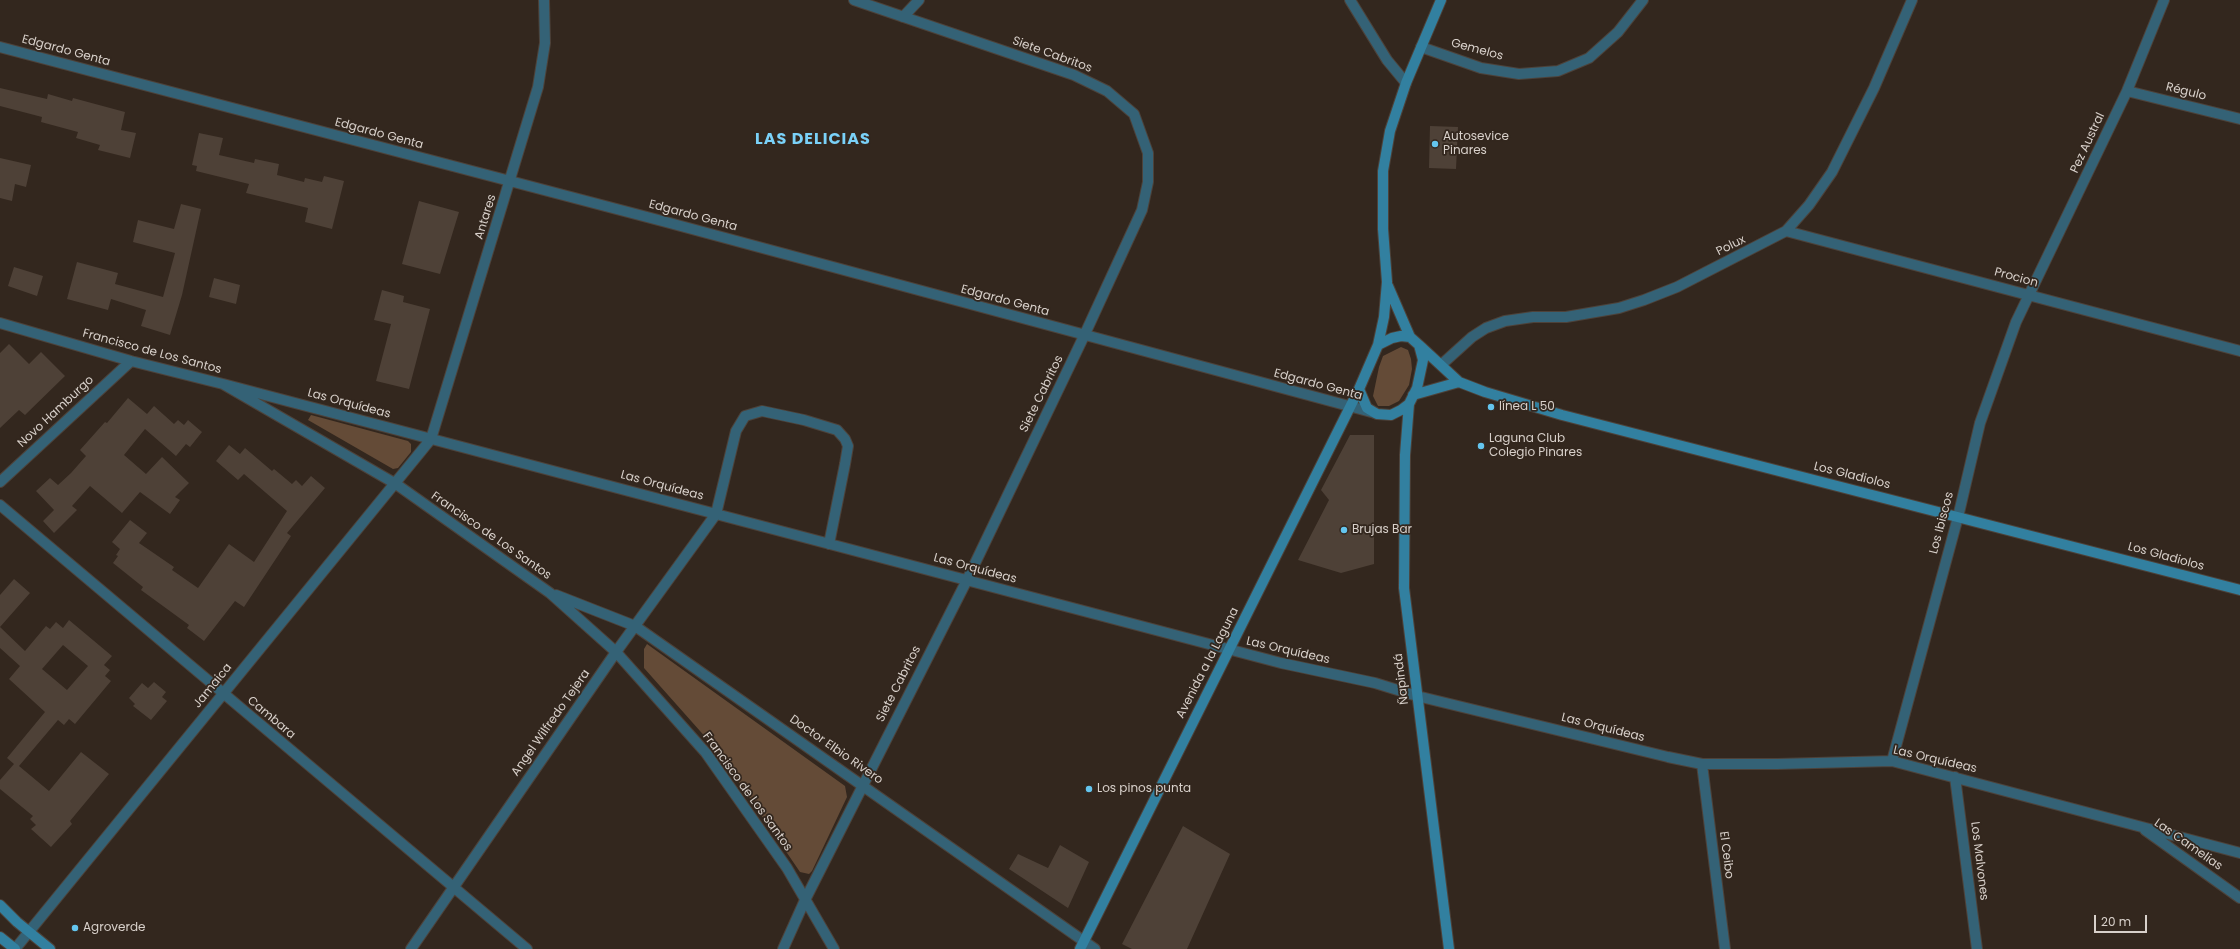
<!DOCTYPE html>
<html>
<head>
<meta charset="utf-8">
<style>
  body { margin:0 }
  #map { position:relative; width:2240px; height:949px; overflow:hidden; background:#33271e; font-family:Poppins,sans-serif }
  canvas { display:block }
  .scale { position:absolute; left:2094px; top:915px; width:53px; height:18px; box-sizing:border-box; border:2px solid #d8d0ca; border-top:0; padding-left:5px; font-size:12px; line-height:14px; white-space:nowrap; color:#d8d0ca; -webkit-text-stroke:3px #33271e; paint-order:stroke }
</style>
</head>
<body>
<div id="map">
<canvas width="2240" height="949"></canvas>
<div class="scale">20 m</div>
</div>
<script>
const context = document.querySelector('canvas').getContext('2d');
context.lineJoin = 'round';
function fillPath(path, color) {
  context.fillStyle = color;
  context.fill(path, 'evenodd');
}
function poly(rows) {
  const path = new Path2D();
  for (const r of rows) {
    path.moveTo(r[0], r[1]);
    for (let i = 2; i < r.length; i += 2) path.lineTo(r[i], r[i + 1]);
  }
  return path;
}
function stroke(path, color, width, dash) {
  context.strokeStyle = color;
  context.lineWidth = width;
  context.lineCap = dash ? 'butt' : 'round';
  context.setLineDash(dash || []);
  context.stroke(path);
}
function label(font, color, halo, rows, align = 'center') {
  context.font = font + ' Poppins,sans-serif';
  context.lineWidth = 3.5;
  context.setLineDash([]);
  context.textBaseline = 'middle';
  context.strokeStyle = halo;
  context.fillStyle = color;
  for (const [text, x, y, turn = 0] of rows) {
    context.save();
    context.translate(x, y);
    context.rotate((+turn || 0) * Math.PI / 180);
    context.textAlign = isNaN(turn) ? turn : align;
    if (halo) context.strokeText(text, 0, 0);
    context.fillText(text, 0, 0);
    context.restore();
  }
}
const green = poly([
  [1401,347,1408,350,1411,359,1412,369,1409,385,1399,401,1389,406,1378,406,1373,396,1379,367,1383,356],
  [311,415,408,441,411,444,411,452,398,468,393,469,308,420],
  [647,644,845,786,847,797,812,871,809,874,800,872,716,749,644,668,644,649]
]);
const building = poly([
  [0,88,47,99,48,94,72,101,73,98,125,112,121,130,136,133,130,158,98,150,100,145,76,138,78,132,41,122,42,117,0,106],
  [1430,126,1458,127,1456,169,1429,168],
  [199,133,223,138,219,155,254,163,255,159,279,164,277,175,304,182,305,178,322,182,324,176,344,181,332,229,305,222,308,208,246,193,249,184,196,171,197,166,192,165],
  [0,158,31,165,26,187,15,184,12,201,0,198],
  [419,201,459,212,440,274,402,264],
  [181,204,201,209,182,295,170,335,141,326,146,310,111,299,108,310,67,299,77,262,118,273,115,284,163,297,175,253,133,242,138,220,174,229],
  [14,267,43,276,37,296,8,286],
  [214,278,240,285,236,304,209,297],
  [382,290,404,296,403,302,430,309,409,389,376,381,391,324,374,320],
  [9,344,29,364,41,352,65,376,25,415,19,410,0,428,0,353],
  [128,398,147,414,154,406,174,424,178,420,184,425,188,420,202,432,190,447,186,444,176,456,145,429,124,455,146,474,162,457,189,483,175,497,180,500,170,514,140,492,122,513,90,486,72,506,77,510,54,533,43,521,54,510,36,491,50,478,58,485,71,473,86,456,80,450,105,422,107,423],
  [1350,435,1374,435,1374,564,1341,573,1298,560,1329,500,1321,490],
  [229,445,240,454,245,448,272,471,274,469,292,484,296,480,302,486,311,476,325,488,287,533,291,536,244,607,235,601,204,641,187,628,189,625,141,590,143,587,113,563,118,556,116,555,120,549,112,542,130,520,147,533,139,543,174,567,172,570,198,588,229,544,254,562,287,511,244,474,238,480,216,461],
  [14,579,30,593,0,627,0,595],
  [69,620,112,656,104,665,110,670,105,676,111,681,75,724,69,719,64,725,58,720,19,766,49,791,81,752,109,774,70,821,72,824,51,847,31,829,36,825,30,819,33,816,0,789,0,780,14,764,7,758,45,712,9,679,20,666,0,648,0,627,25,651,46,626,50,629,56,622,63,628],
  [63,645,88,666,67,690,42,669],
  [154,682,166,692,162,697,167,701,151,720,133,706,135,704,129,698,142,683,148,688],
  [1183,826,1230,854,1187,949,1132,949,1122,944],
  [1060,845,1089,862,1068,908,1009,869,1018,854,1048,868]
]);
const street = poly([
  [1350,0,1387,60,1406,83],
  [903,17,919,0],
  [0,47,666,222,1375,413],
  [1421,47,1481,68,1519,74,1558,71,1589,58,1618,32,1643,0],
  [2127,91,2240,119],
  [1786,231,2240,351],
  [0,323,131,361,223,384,396,484,550,593,616,652,706,753,787,868,834,949],
  [1441,365,1472,337,1486,328,1505,321,1533,317,1566,317,1619,308,1644,300,1677,287,1786,231,1809,205,1832,172,1874,88,1912,0],
  [223,384,1281,663,1375,683,1417,696,1668,757,1702,764,1777,764,1892,761,2240,853],
  [0,482,131,361],
  [0,505,527,949],
  [556,595,635,626,1095,949],
  [1892,761,1958,517,1980,423,2016,322,2127,91,2164,0],
  [1702,764,1725,949],
  [1955,777,1977,949],
  [2145,830,2240,898],
  [15,949,431,439,538,87,545,43,544,0],
  [411,949,616,652,716,514,736,431,745,416,762,411,804,420,837,430,845,439,848,446,845,464,829,544],
  [783,949,805,900,967,580,1084,336,1142,210,1148,182,1148,153,1134,114,1107,91,1074,75,854,0]
]);
const secondary = poly([
  [1388,286,1410,337],
  [1401,336,1410,337,1419,345,1423,360,1417,388,1409,404,1401,410,1391,415,1377,414,1367,408,1359,389,1378,345,1392,338,1401,336],
  [1378,345,1384,317,1387,282,1383,229,1383,171,1390,131,1406,83,1441,0],
  [1419,345,1459,382,1485,392,1562,415,2240,590],
  [1413,395,1459,382],
  [1409,404,1405,455,1404,588,1449,949],
  [0,905,17,922,50,949],
  [0,937,15,949],
  [1080,949,1359,389]
]);
const markers = [
  [1435,144,4,"#64c5ee"],
  [1491,407,4,"#64c5ee"],
  [1481,446,4,"#64c5ee"],
  [1344,530,4,"#64c5ee"],
  [1089,789,4,"#64c5ee"],
  [75,928,4,"#64c5ee"]
];
const streetNames = [
  ["Gemelos",1477,50,15],
  ["Edgardo Genta",66,51,15],
  ["Siete Cabritos",1052,55,20],
  ["Régulo",2186,92,14],
  ["Edgardo Genta",379,134,15],
  ["Pez Austral",2088,143,-65],
  ["Edgardo Genta",693,216,15],
  ["Antares",486,217,-73],
  ["Polux",1731,246,-26],
  ["Procion",2016,278,15],
  ["Edgardo Genta",1005,301,15],
  ["Francisco de Los Santos",152,352,15],
  ["Edgardo Genta",1318,385,15],
  ["Siete Cabritos",1042,394,-64],
  ["Las Orquídeas",349,404,15],
  ["Novo Hamburgo",56,412,-43],
  ["Los Gladiolos",1852,476,14],
  ["Las Orquídeas",662,486,15],
  ["Los Ibiscos",1942,523,-75],
  ["Francisco de Los Santos",491,536,35],
  ["Los Gladiolos",2166,557,15],
  ["Las Orquídeas",975,569,15],
  ["Las Orquídeas",1288,651,13],
  ["Avenida a la Laguna",1208,663,-63],
  ["Ñapindá",1402,679,-97],
  ["Siete Cabritos",899,684,-63],
  ["Jamaica",213,686,-51],
  ["Cambara",271,718,40],
  ["Angel Wilfredo Tejera",551,723,-55],
  ["Las Orquídeas",1603,728,14],
  ["Doctor Elbio Rivero",836,750,35],
  ["Las Orquídeas",1935,760,13],
  ["Francisco de Los Santos",747,792,54],
  ["Las Camelias",2188,845,35],
  ["El Ceibo",1726,855,83],
  ["Los Malvones",1979,861,83]
];
const poiNames = [
  ["Autosevice",1443,137],
  ["Pinares",1443,151],
  ["línea L 50",1499,407],
  ["Laguna Club",1489,439],
  ["Colegio Pinares",1489,453],
  ["Brujas Bar",1352,530],
  ["Los pinos punta",1097,789],
  ["Agroverde",83,928]
];
const districtNames = [
  ["LAS DELICIAS",813,140]
];
fillPath(green, '#644b37');
fillPath(building, '#4e4137');
stroke(street, '#4d423a', 12);
stroke(secondary, '#4d423a', 12);
stroke(street, '#346276', 10);
stroke(secondary, '#3280a0', 10);
for (const [x, y, r, color] of markers) {
  const dot = new Path2D();
  dot.arc(x, y, r, 0, 2 * Math.PI);
  context.fillStyle = color;
  context.fill(dot);
  stroke(dot, '#33271e', 1.5);
}
label('12px', '#d8d0ca', '#33271e', streetNames);
label('12px', '#d8d0ca', '#33271e', poiNames, 'left');
context.letterSpacing = '1px';
label('bold 16px', '#7ad1f8', '#33271e', districtNames);
context.letterSpacing = '0px';
</script>
</body>
</html>
